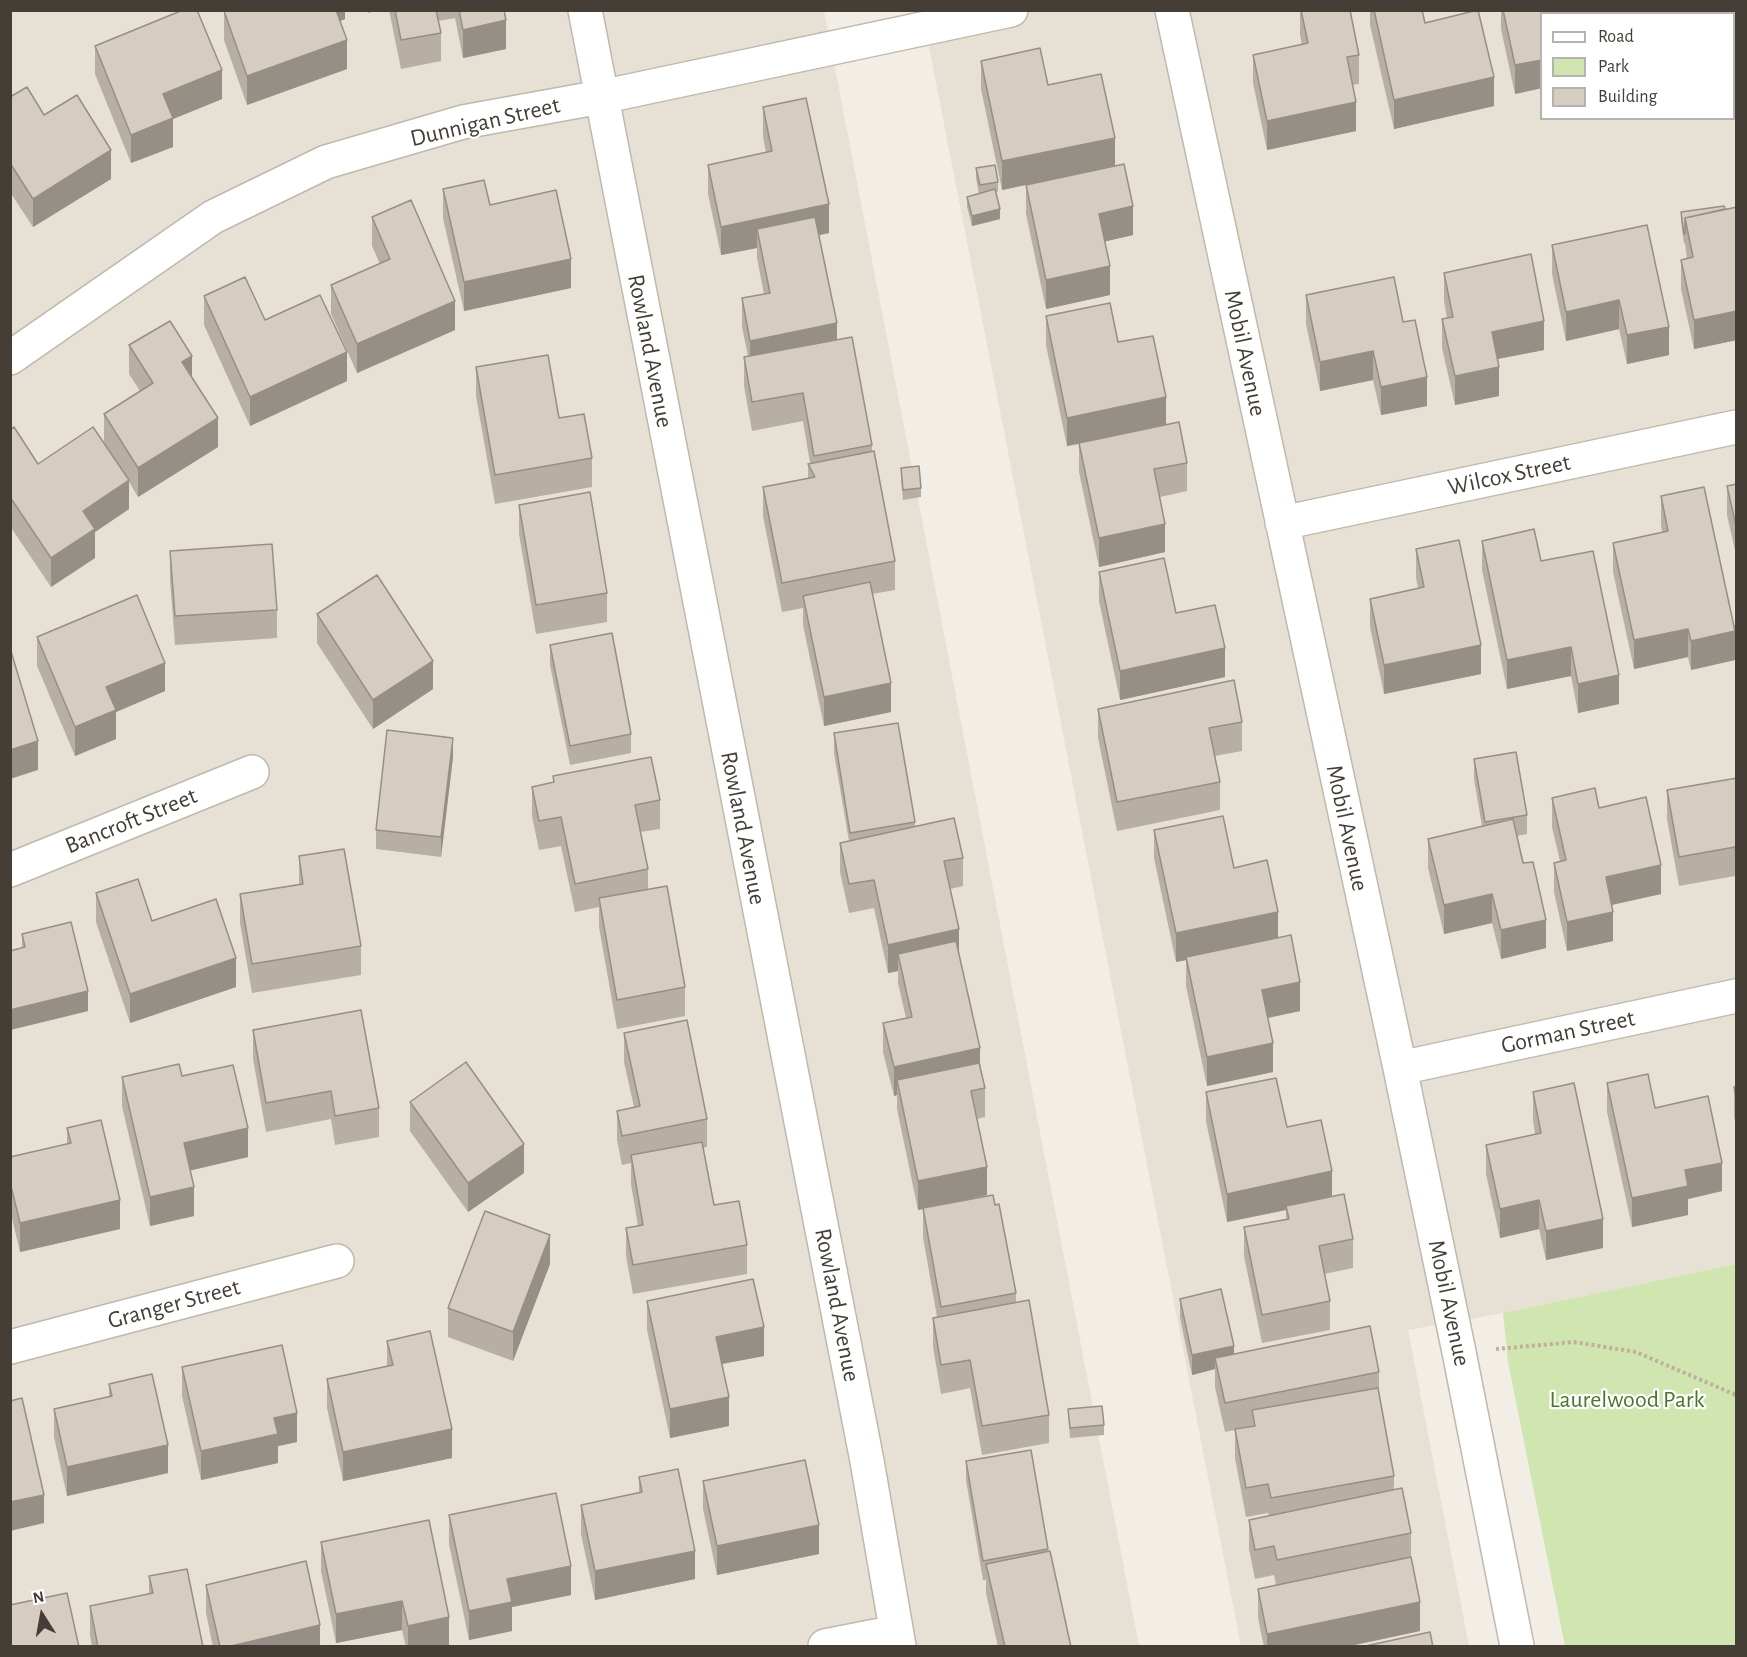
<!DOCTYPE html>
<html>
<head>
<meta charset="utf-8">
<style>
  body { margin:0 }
  #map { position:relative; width:1747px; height:1657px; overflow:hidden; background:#f2eee6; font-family:"Alegreya Sans",sans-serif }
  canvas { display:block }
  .frame { position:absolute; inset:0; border:12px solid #453e36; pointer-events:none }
  .legend { position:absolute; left:1540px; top:12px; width:195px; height:108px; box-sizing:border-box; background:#fff; border:2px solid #b5b2af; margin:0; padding:8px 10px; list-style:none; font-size:18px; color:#453e36 }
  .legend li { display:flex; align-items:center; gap:12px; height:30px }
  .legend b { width:30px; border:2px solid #b5b2af }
  .north { position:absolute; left:12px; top:1585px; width:60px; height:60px; -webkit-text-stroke:4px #fff; paint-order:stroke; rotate:349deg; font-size:16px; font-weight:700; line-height:24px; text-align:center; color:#453e36 }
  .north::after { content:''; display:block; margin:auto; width:21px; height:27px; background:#453e36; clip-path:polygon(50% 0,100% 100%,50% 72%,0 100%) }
</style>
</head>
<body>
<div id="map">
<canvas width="1747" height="1657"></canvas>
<div class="frame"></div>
<ul class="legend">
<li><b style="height:8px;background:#fff"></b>Road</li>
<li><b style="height:16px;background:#d1e5b1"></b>Park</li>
<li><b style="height:16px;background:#d6ccbf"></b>Building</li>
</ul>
<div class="north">N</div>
</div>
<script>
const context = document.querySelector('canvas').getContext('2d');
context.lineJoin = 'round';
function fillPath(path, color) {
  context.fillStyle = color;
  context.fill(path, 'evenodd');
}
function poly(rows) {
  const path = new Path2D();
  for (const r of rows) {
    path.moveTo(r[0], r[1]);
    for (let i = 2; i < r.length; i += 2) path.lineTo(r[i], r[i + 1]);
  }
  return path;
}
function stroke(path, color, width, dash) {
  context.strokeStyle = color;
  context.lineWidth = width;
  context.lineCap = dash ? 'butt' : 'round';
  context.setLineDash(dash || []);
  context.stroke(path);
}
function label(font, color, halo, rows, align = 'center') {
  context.font = font + ' "Alegreya Sans",sans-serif';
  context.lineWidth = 4.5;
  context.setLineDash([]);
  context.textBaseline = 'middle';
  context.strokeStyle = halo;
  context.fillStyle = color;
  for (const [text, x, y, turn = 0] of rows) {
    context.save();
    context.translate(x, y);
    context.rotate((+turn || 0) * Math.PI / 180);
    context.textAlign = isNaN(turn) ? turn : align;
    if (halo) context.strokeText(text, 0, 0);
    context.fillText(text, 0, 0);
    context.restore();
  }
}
const residential = poly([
  [11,11,824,11,1139,1646,11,1646],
  [922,11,1736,11,1736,1264,1503,1313,1408,1330,1469,1646,1241,1646],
  [1542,14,1734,14,1734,118,1542,118]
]);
const green = poly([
  [1736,1264,1736,1646,1565,1646,1508,1362,1503,1313]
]);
const path = poly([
  [1496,1349,1574,1342,1636,1352,1736,1395]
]);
const minor = poly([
  [585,10,867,1461,899,1646],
  [1172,10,1400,1068,1459,1352,1517,1646],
  [10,358,213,217,326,162,463,122,601,97,1011,10],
  [1282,523,1736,427],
  [10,870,252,772],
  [1400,1068,1736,996],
  [10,1347,337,1261],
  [825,1646,896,1632]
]);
const wall = poly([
  [345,10,345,19,340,21,347,69,247,105,224,40,224,11],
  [368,10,381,10,368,13],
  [389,10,504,10,506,49,463,58,455,18,438,21,441,33,441,61,401,69],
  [1300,10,1350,10,1359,55,1359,84,1352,85,1356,131,1267,150,1253,83,1253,55,1302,44,1300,35],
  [1370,10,1422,10,1425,23,1494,106,1394,129,1370,25],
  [1501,10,1601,10,1542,14,1542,88,1515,94,1501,29],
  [1622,10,1731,10,1731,14,1623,14],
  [95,46,222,99,173,119,173,147,131,163,95,74],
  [981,61,1048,85,1115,166,1133,235,1105,241,1110,295,1046,309,1026,214,1026,185,1043,181,1002,190,981,89],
  [10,97,44,115,111,179,33,227,10,192],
  [763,107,829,233,819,235,837,340,872,445,872,451,895,561,895,590,872,594,891,712,824,726,803,625,803,608,782,612,763,516,763,487,808,478,808,464,810,463,803,421,752,431,744,386,744,357,748,356,742,327,742,298,764,294,757,258,757,248,721,255,708,194,708,165,766,153,763,136],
  [976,168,998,182,998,192,996,192,1000,219,972,226,967,207,967,197,979,194,976,178],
  [443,189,490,205,571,288,464,311,443,218],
  [1737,207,1737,340,1694,349,1681,289,1681,260,1687,259,1685,243,1684,244,1681,221,1681,212,1725,209],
  [372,217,455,330,357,373,331,314,331,285,380,264,372,246],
  [1647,225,1669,355,1627,364,1619,329,1566,341,1552,274,1552,245],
  [1444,273,1544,350,1498,359,1499,396,1455,405,1442,348,1442,319,1447,318,1444,301],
  [1306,295,1403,322,1427,406,1381,415,1373,380,1320,391,1306,324],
  [204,296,265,320,347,381,250,426,204,325],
  [1046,316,1118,342,1166,425,1187,463,1187,491,1160,497,1165,552,1099,567,1079,472,1079,444,1067,446,1046,345],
  [129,345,192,377,218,447,138,497,129,482,129,509,95,532,95,558,51,587,10,526,10,430,38,464,104,442,104,414,140,391,129,374],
  [476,367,559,418,592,458,592,487,495,504,476,396],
  [901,468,921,488,921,497,903,500,901,478],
  [1737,484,1737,559,1727,515,1727,486],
  [1661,496,1735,660,1691,670,1688,657,1634,669,1613,572,1613,543,1662,532,1661,525],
  [519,505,607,593,607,622,536,634,519,534],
  [1482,541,1541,561,1619,704,1578,713,1571,676,1507,689,1482,570],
  [1416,549,1481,674,1384,694,1370,627,1370,599,1418,588,1416,578],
  [170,551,277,610,277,638,175,645,170,580],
  [1099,572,1225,677,1120,700,1099,601],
  [317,614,433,689,373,729,317,643],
  [37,637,165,691,116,712,116,739,75,756,37,666],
  [550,645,631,734,631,753,570,765,550,665],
  [1098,709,1242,722,1242,751,1215,756,1220,782,1220,810,1117,831,1098,738],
  [834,733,915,822,915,827,963,858,963,886,950,889,959,955,985,1088,985,1117,977,1119,987,1195,959,1201,1016,1293,1016,1303,1049,1415,1049,1443,982,1455,970,1388,941,1394,933,1347,933,1318,937,1317,923,1237,923,1209,918,1210,897,1109,897,1095,894,1096,883,1052,883,1023,906,1018,898,983,898,971,888,973,874,908,849,913,840,872,840,843,849,841,834,753],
  [453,757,441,857,376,849,376,830],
  [1474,759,1527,815,1527,834,1517,836,1546,948,1501,959,1492,923,1444,934,1428,868,1428,839,1482,826,1474,779],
  [553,776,660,800,660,829,640,832,648,869,648,889,685,987,685,1016,617,1029,599,927,599,907,575,912,561,846,539,850,532,816,532,787,553,782],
  [1737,778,1737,886,1735,876,1679,886,1667,819,1667,790],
  [1552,798,1599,808,1661,894,1612,905,1613,941,1567,951,1554,892,1554,863,1560,861,1552,827],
  [1154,830,1234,868,1278,938,1300,1011,1268,1018,1273,1072,1207,1086,1186,986,1186,960,1176,962,1154,858],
  [299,856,361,946,361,975,252,993,240,923,240,894,299,884],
  [96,893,152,921,236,987,130,1023,96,922],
  [22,934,88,1011,10,1030,10,951,22,948],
  [253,1030,379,1108,379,1137,335,1145,331,1119,266,1132,253,1059],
  [624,1033,707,1119,707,1147,703,1148,714,1205,747,1245,747,1274,633,1294,626,1256,626,1228,638,1226,631,1184,631,1163,622,1165,617,1140,617,1111,634,1107,624,1062],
  [182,1076,248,1157,190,1170,194,1216,150,1226,122,1106,122,1077],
  [1607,1083,1655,1108,1722,1191,1688,1199,1688,1215,1632,1227,1607,1112],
  [1734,1087,1737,1087,1737,1132,1734,1116],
  [1206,1092,1287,1127,1332,1196,1353,1239,1353,1268,1324,1274,1330,1301,1330,1330,1262,1343,1244,1256,1244,1227,1286,1219,1286,1210,1227,1222,1206,1121],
  [1533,1092,1603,1248,1546,1260,1539,1229,1500,1238,1486,1174,1486,1145,1535,1134,1533,1121],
  [410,1102,524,1173,468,1212,410,1131],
  [67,1128,120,1229,20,1252,10,1210,10,1157,67,1144],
  [550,1264,513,1361,448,1337,448,1308],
  [1180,1299,1234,1354,1379,1372,1379,1392,1394,1476,1394,1490,1411,1533,1411,1558,1420,1631,1345,1647,1264,1647,1258,1618,1258,1589,1276,1585,1274,1575,1255,1579,1249,1549,1249,1520,1269,1516,1268,1513,1246,1517,1235,1458,1235,1430,1225,1432,1215,1387,1215,1369,1192,1375,1180,1318],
  [647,1301,764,1356,722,1364,729,1426,670,1438,647,1330],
  [387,1341,452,1458,343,1481,327,1408,327,1379,387,1366],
  [182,1367,297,1442,278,1446,278,1463,201,1480,182,1396],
  [109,1384,168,1473,67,1496,54,1437,54,1409,109,1397],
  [1068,1409,1104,1425,1104,1435,1070,1438],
  [966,1461,1048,1549,1071,1647,998,1647,986,1593,986,1580,983,1580,966,1480],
  [639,1477,695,1579,595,1600,581,1534,581,1505,639,1493],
  [703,1481,819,1554,717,1575,703,1509],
  [449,1515,571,1595,512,1607,512,1631,469,1640,449,1544],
  [429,1520,449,1646,406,1647,402,1630,336,1643,321,1571,321,1542],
  [149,1576,203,1647,92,1647,90,1635,90,1606,149,1594],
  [206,1585,320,1647,213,1647,206,1613]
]);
const shadedWall = poly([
  [331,10,345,10,345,19,331,25],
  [506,20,506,49,463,58,463,30],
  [1734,28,1735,28,1735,56,1734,57],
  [347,40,347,69,247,105,247,76],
  [1542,60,1542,88,1515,94,1515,65],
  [222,70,222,99,173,119,173,147,131,163,131,135,163,94],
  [1494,77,1494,106,1394,129,1394,100],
  [1356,102,1356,131,1267,150,1267,121],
  [1115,138,1115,166,1002,190,1002,161],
  [111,150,111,179,33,227,33,199],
  [829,204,829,233,760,247,757,229,757,248,721,255,721,227],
  [1133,206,1133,235,1099,243,1099,214],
  [1000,209,1000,219,972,226,972,216],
  [571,259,571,288,464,311,464,282],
  [1110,266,1110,295,1046,309,1046,280],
  [1619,300,1619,329,1566,341,1566,312],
  [455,301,455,330,357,373,357,344],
  [1737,311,1737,340,1694,349,1694,320],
  [1544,321,1544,350,1492,360,1492,332],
  [837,323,837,352,750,370,750,341],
  [1669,327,1669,355,1627,364,1627,335],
  [1373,351,1373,380,1320,391,1320,362],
  [347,352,347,381,250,426,250,397],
  [192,356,192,385,182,362],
  [1499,367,1499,396,1455,405,1455,376],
  [1427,377,1427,406,1381,415,1381,387],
  [1166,397,1166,426,1067,446,1067,418],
  [218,418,218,447,138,497,138,468],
  [129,480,129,509,95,532,95,558,51,587,51,558,83,511],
  [1165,524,1165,552,1099,567,1099,538],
  [1688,629,1688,657,1634,669,1634,640],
  [1735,631,1735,660,1691,670,1691,641],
  [1481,645,1481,674,1384,694,1384,665],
  [1571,647,1571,676,1507,689,1507,660],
  [1225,648,1225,677,1120,700,1120,671],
  [433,661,433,689,373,729,373,700],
  [165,663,165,691,116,712,116,739,75,756,75,727,106,687],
  [1619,675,1619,704,1578,713,1578,684],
  [891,683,891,712,824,726,824,697],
  [453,738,453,757,441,857,441,837],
  [38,741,38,770,10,779,10,750],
  [1661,865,1661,894,1606,906,1606,877],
  [1492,894,1492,923,1444,934,1444,905],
  [1278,912,1278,941,1186,957,1186,960,1176,962,1176,933],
  [1613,912,1613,941,1567,951,1567,922],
  [1546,920,1546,948,1501,959,1501,930],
  [959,929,959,958,898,954,898,971,888,973,888,945],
  [236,958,236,987,130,1023,130,994],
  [1300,982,1300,1011,1262,1019,1262,990],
  [88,991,88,1011,10,1030,10,1010],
  [1273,1043,1273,1072,1207,1086,1207,1057],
  [980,1048,980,1077,897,1080,897,1095,894,1096,894,1067],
  [248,1128,248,1157,184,1172,184,1143],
  [524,1144,524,1173,468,1212,468,1183],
  [1722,1163,1722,1191,1688,1199,1688,1215,1632,1227,1632,1198,1685,1170],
  [987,1167,987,1195,918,1210,918,1181],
  [1332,1171,1332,1200,1286,1206,1286,1210,1227,1222,1227,1194],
  [194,1187,194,1216,150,1226,150,1197],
  [120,1200,120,1229,20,1252,20,1223],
  [1539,1200,1539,1229,1500,1238,1500,1209],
  [1603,1219,1603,1248,1546,1260,1546,1231],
  [550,1235,550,1264,513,1361,513,1332],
  [764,1327,764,1356,716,1365,716,1337],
  [1234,1346,1234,1365,1215,1358,1215,1369,1192,1375,1192,1355],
  [729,1397,729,1426,670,1438,670,1409],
  [297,1413,297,1442,278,1446,278,1463,201,1480,201,1451,274,1418],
  [452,1429,452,1458,343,1481,343,1452],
  [168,1445,168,1473,67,1496,67,1467],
  [44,1495,44,1523,10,1531,10,1502],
  [819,1525,819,1554,717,1575,717,1546],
  [695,1551,695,1579,595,1600,595,1571],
  [571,1566,571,1595,512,1607,512,1631,469,1640,469,1611,507,1579],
  [402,1601,402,1630,336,1643,336,1614],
  [1420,1602,1420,1631,1345,1647,1267,1647,1267,1634],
  [449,1617,449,1646,408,1647,408,1626],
  [320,1625,320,1647,227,1647]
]);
const building = poly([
  [183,10,197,10,222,70,163,94,173,118,131,135,95,46,183,10],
  [225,10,336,10,347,40,247,76,224,11,225,10],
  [395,10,436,10,441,33,401,40,395,10],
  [459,10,504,10,506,20,463,30,459,10],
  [1301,10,1350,10,1359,55,1347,57,1356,102,1267,121,1253,55,1308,43,1301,10],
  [1374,10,1422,10,1425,23,1478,10,1494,77,1394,100,1374,10],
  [1503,10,1601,10,1602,14,1542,14,1542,60,1515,65,1503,10],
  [1628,10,1731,10,1731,14,1629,14,1628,10],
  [1040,48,1048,85,1101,74,1115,138,1002,161,981,61,1040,48],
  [27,87,44,115,77,95,111,150,33,199,10,163,10,97,27,87],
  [806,98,829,204,721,227,708,165,772,151,763,107,806,98],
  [1124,164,1133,206,1099,214,1110,266,1046,280,1026,185,1124,164],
  [995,165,998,182,980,185,976,168,995,165],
  [484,180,490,205,556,190,571,259,464,282,443,189,484,180],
  [995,189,1000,209,972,216,967,197,995,189],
  [411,200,455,301,357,344,331,285,390,259,372,217,411,200],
  [1724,206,1725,209,1685,218,1685,234,1684,234,1681,212,1724,206],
  [1737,207,1737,311,1694,320,1681,260,1693,257,1685,218,1737,207],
  [815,217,837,323,750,341,742,298,770,293,757,229,815,217],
  [1647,225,1669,327,1627,335,1619,300,1566,312,1552,245,1647,225],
  [1531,254,1544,321,1492,332,1499,367,1455,376,1442,319,1453,317,1444,273,1531,254],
  [245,277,265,320,320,295,347,352,250,397,204,296,245,277],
  [1394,277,1403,322,1415,320,1427,377,1381,387,1373,351,1320,362,1306,295,1394,277],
  [1110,303,1118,342,1153,336,1166,397,1067,418,1046,316,1110,303],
  [170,321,192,356,182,362,218,418,138,468,104,414,153,383,129,345,170,321],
  [852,337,872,445,814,456,803,393,752,402,744,357,852,337],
  [548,355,559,418,584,414,592,458,495,475,476,367,548,355],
  [1179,422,1187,463,1154,469,1165,524,1099,538,1079,443,1179,422],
  [14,427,38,464,93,427,129,480,83,511,95,529,51,558,10,497,10,430,14,427],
  [874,451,895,561,782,583,763,487,815,477,808,464,874,451],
  [919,466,921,488,903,490,901,468,919,466],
  [1737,484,1737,530,1727,486,1737,484],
  [1704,487,1735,631,1691,641,1688,629,1634,640,1613,543,1668,531,1661,496,1704,487],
  [590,492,607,593,536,605,519,505,590,492],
  [1534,529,1541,561,1593,551,1619,675,1578,684,1571,647,1507,660,1482,541,1534,529],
  [1459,540,1481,645,1384,665,1370,599,1424,587,1416,549,1459,540],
  [272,544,277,610,175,616,170,551,272,544],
  [1164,558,1176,613,1215,605,1225,648,1120,671,1099,572,1164,558],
  [377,575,433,661,373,700,317,614,377,575],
  [870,582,891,683,824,697,803,596,870,582],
  [137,595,165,663,106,687,116,710,75,727,37,637,137,595],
  [612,633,631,734,570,746,550,645,612,633],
  [10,648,38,741,10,750,10,648],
  [1234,680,1242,722,1209,728,1220,782,1117,802,1098,709,1234,680],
  [898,723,915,822,850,833,834,733,898,723],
  [387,730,453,738,441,837,376,830,387,730],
  [1516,752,1527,815,1485,822,1474,759,1516,752],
  [651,757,660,800,635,805,648,869,575,884,561,817,539,821,532,787,554,782,553,776,651,757],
  [1737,778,1737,857,1735,847,1679,857,1667,790,1737,778],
  [1595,788,1599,808,1646,797,1661,865,1606,877,1613,912,1567,922,1554,863,1566,860,1552,798,1595,788],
  [1223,816,1234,868,1267,860,1278,912,1176,933,1154,830,1223,816],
  [954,818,963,858,944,861,959,929,888,945,874,880,849,884,840,843,954,818],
  [1513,819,1523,863,1533,862,1546,920,1501,930,1492,894,1444,905,1428,839,1513,819],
  [344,849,361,946,252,964,240,894,303,884,299,856,344,849],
  [138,879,152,921,216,899,236,958,130,994,96,893,138,879],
  [667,886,685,987,617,1000,599,898,667,886],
  [71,922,88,991,10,1010,10,951,25,947,22,934,71,922],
  [1291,935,1300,982,1262,990,1273,1043,1207,1057,1186,957,1291,935],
  [956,941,980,1048,894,1067,883,1023,912,1017,898,954,956,941],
  [361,1010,379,1108,335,1116,331,1091,266,1103,253,1030,361,1010],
  [687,1020,707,1119,622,1136,617,1111,640,1106,624,1033,687,1020],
  [466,1062,524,1144,468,1183,410,1102,466,1062],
  [979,1063,985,1088,971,1091,987,1167,918,1181,897,1080,979,1063],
  [179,1064,182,1076,233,1065,248,1128,184,1143,194,1187,150,1197,122,1077,179,1064],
  [1648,1074,1655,1108,1708,1096,1722,1163,1685,1170,1688,1186,1632,1198,1607,1083,1648,1074],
  [1276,1078,1287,1127,1321,1120,1332,1171,1227,1194,1206,1092,1276,1078],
  [1574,1083,1603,1219,1546,1231,1539,1200,1500,1209,1486,1145,1541,1133,1533,1092,1574,1083],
  [1734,1087,1737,1087,1737,1103,1734,1087],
  [101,1120,120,1200,20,1223,10,1182,10,1157,71,1143,67,1128,101,1120],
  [702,1142,714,1205,739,1201,747,1245,633,1265,626,1228,643,1225,631,1155,702,1142],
  [1344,1194,1353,1239,1319,1246,1330,1301,1262,1315,1244,1227,1289,1219,1286,1206,1344,1194],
  [993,1195,995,1205,999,1204,1016,1293,941,1307,923,1208,993,1195],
  [485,1211,550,1235,513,1332,448,1308,485,1211],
  [753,1279,764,1327,716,1337,729,1397,670,1409,647,1301,753,1279],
  [1221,1289,1234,1346,1192,1355,1180,1299,1221,1289],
  [1029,1300,1049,1415,982,1426,970,1360,941,1365,933,1318,1029,1300],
  [1370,1326,1379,1372,1225,1403,1215,1358,1370,1326],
  [430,1331,452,1429,343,1452,327,1379,393,1365,387,1341,430,1331],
  [282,1345,297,1413,274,1418,278,1434,201,1451,182,1367,282,1345],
  [152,1374,168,1445,67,1467,54,1409,112,1396,109,1384,152,1374],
  [1378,1388,1394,1476,1271,1498,1268,1484,1246,1488,1235,1429,1255,1426,1252,1410,1378,1388],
  [22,1398,44,1495,10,1502,10,1401,22,1398],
  [1102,1406,1104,1425,1070,1428,1068,1409,1102,1406],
  [1031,1450,1048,1549,983,1561,966,1461,1031,1450],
  [805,1460,819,1525,717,1546,703,1481,805,1460],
  [678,1469,695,1551,595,1571,581,1505,642,1492,639,1477,678,1469],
  [1402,1488,1411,1533,1277,1560,1274,1546,1255,1550,1249,1520,1402,1488],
  [556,1493,571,1566,507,1579,512,1602,469,1611,449,1515,556,1493],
  [429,1520,449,1617,408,1626,402,1601,336,1614,321,1542,429,1520],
  [1050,1551,1071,1647,1005,1647,986,1564,1050,1551],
  [1411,1557,1420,1602,1267,1634,1258,1589,1411,1557],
  [306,1561,320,1625,227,1647,220,1647,206,1585,306,1561],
  [187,1569,203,1647,98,1647,90,1606,153,1593,149,1576,187,1569],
  [67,1593,79,1647,10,1647,10,1605,67,1593],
  [1430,1632,1433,1647,1361,1647,1430,1632]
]);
const streetNames = [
  ["Dunnigan Street",485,122,-13],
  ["Rowland Avenue",650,351,79],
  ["Mobil Avenue",1245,353,78],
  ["Wilcox Street",1509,475,-12],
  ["Bancroft Street",131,821,-22],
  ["Rowland Avenue",743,828,79],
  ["Mobil Avenue",1347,828,78],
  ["Gorman Street",1568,1032,-12],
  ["Mobil Avenue",1449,1303,78],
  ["Granger Street",174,1304,-15],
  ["Rowland Avenue",837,1305,79]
];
const parkNames = [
  ["Laurelwood Park",1627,1400]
];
fillPath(residential, '#e6e0d5');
fillPath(green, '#d1e5b1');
stroke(minor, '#c0b8ac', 36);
stroke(path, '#bfb09b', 4, [3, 3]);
stroke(minor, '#fff', 33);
fillPath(wall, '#b8afa4');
fillPath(shadedWall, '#968f86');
fillPath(building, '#d6ccbf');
stroke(building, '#968f86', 1.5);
label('24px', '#453e36', '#fff', streetNames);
label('24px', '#4c742c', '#fff', parkNames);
</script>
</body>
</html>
